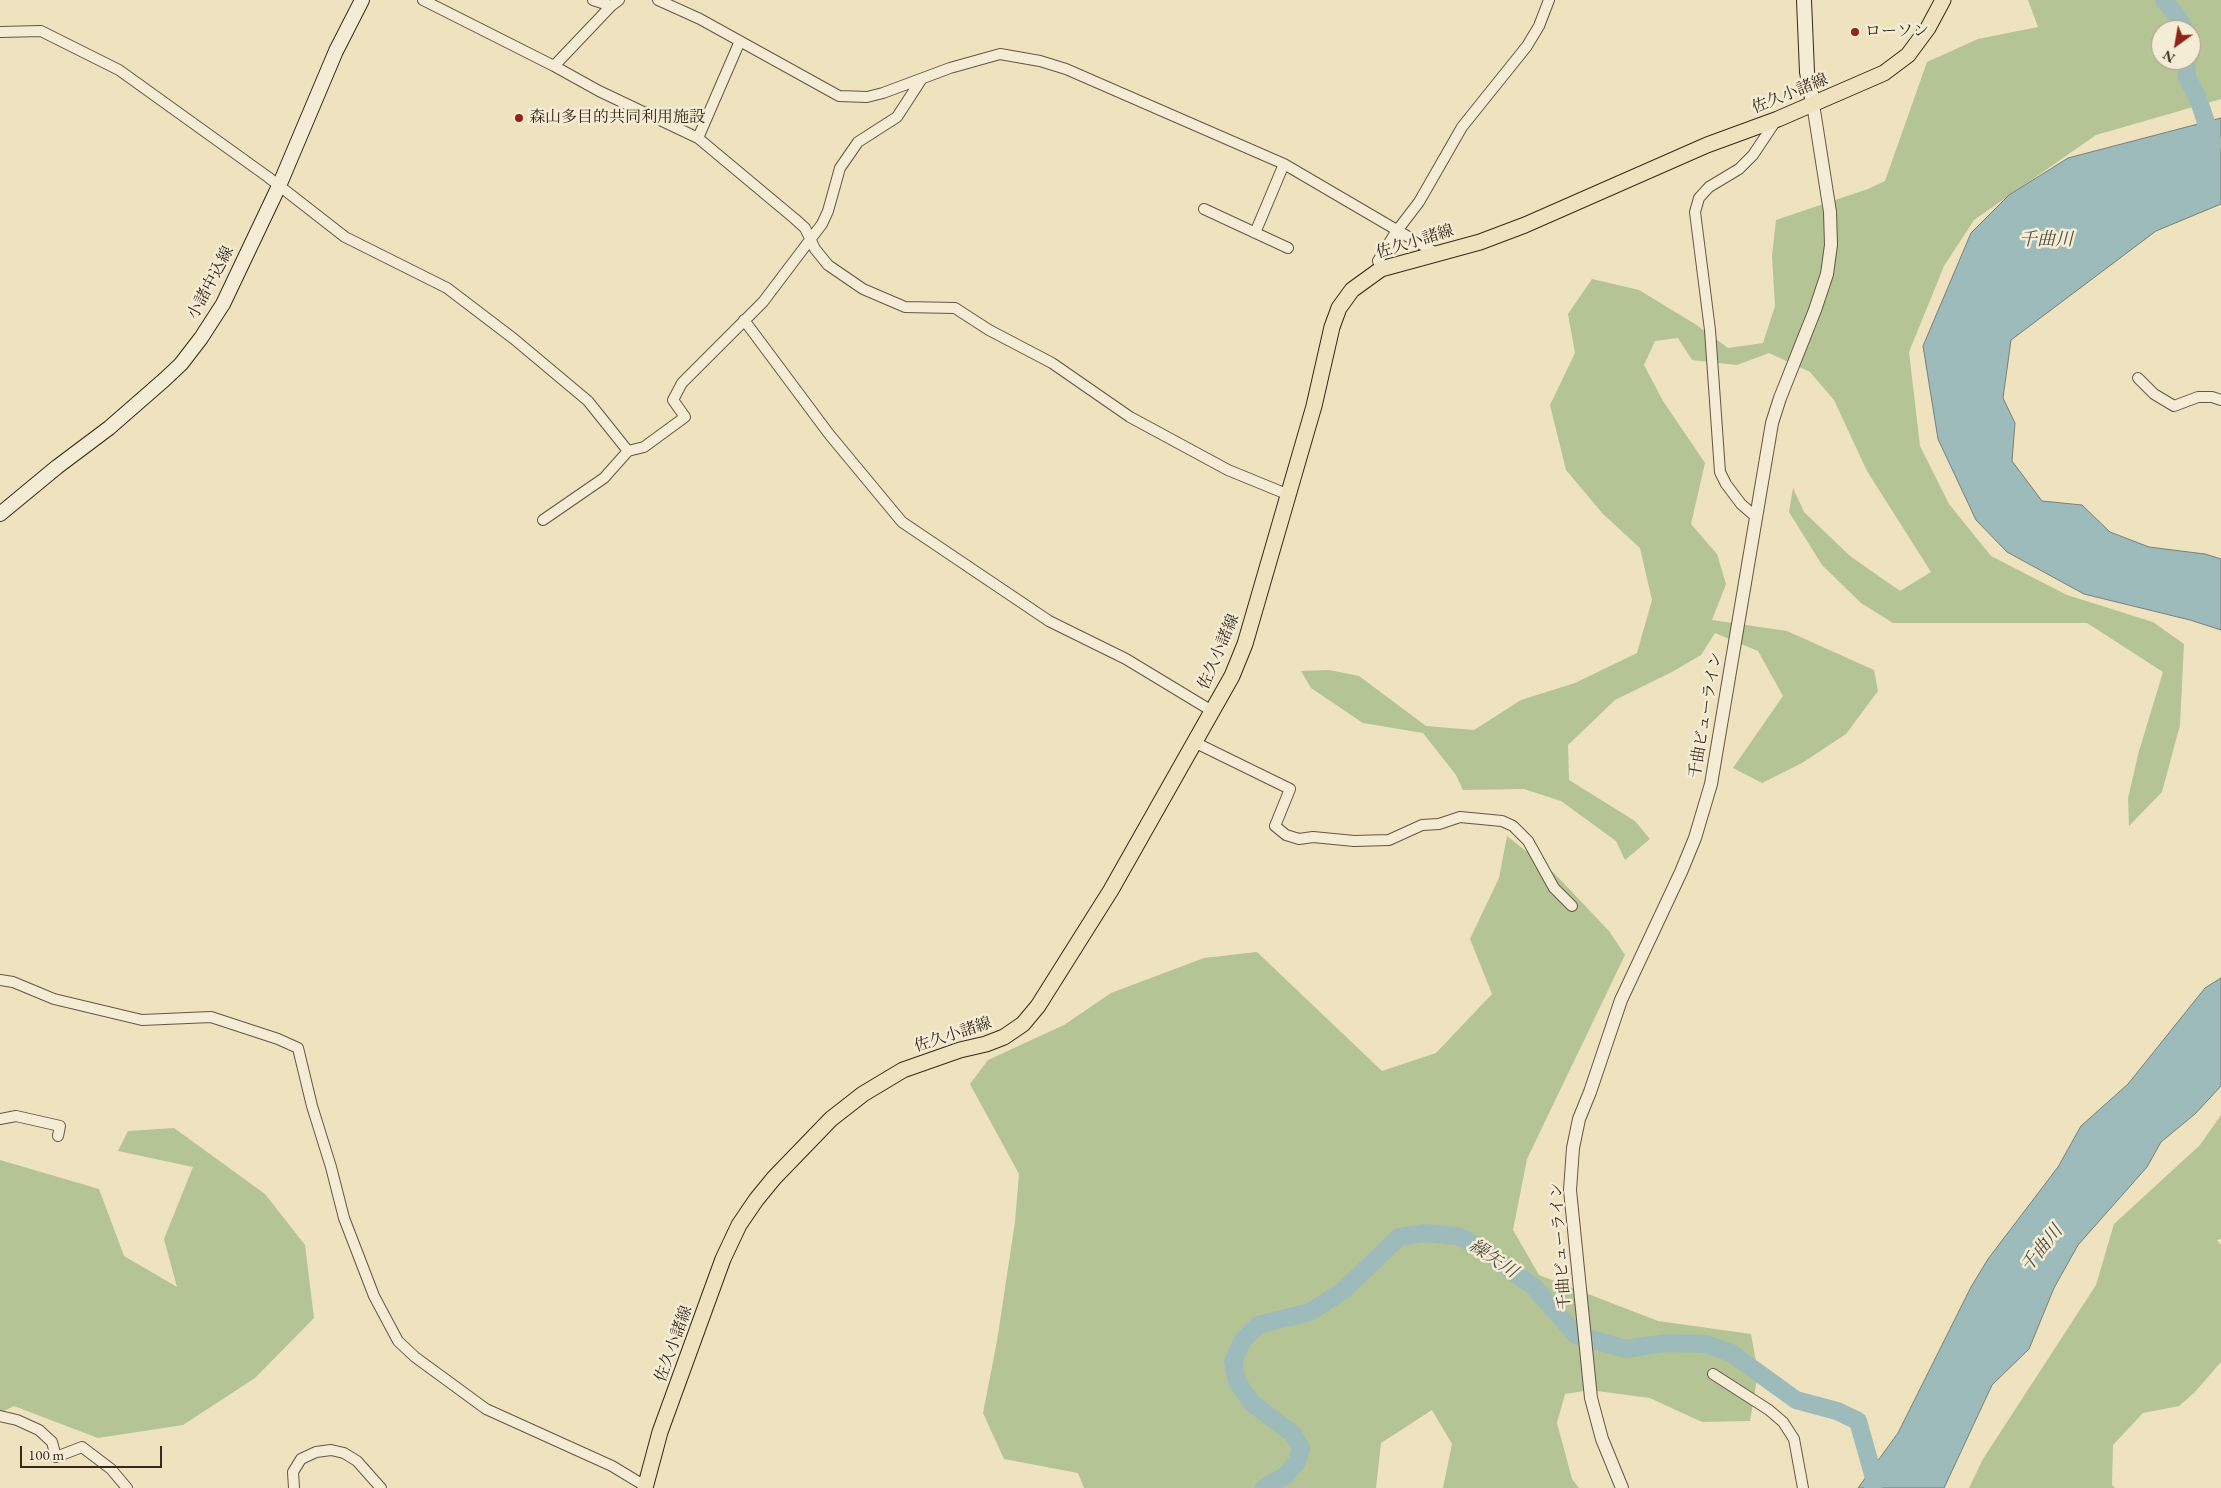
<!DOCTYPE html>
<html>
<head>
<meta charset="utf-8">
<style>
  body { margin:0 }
  #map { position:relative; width:2221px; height:1488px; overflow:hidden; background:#eee2bf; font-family:"EB Garamond",serif }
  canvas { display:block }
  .north { position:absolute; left:2151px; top:20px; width:50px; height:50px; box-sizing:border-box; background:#f4ecd5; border:1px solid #a89e8a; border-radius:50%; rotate:212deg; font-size:14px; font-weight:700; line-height:20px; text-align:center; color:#36291a }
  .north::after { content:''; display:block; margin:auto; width:18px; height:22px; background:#8f2418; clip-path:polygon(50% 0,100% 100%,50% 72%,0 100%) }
  .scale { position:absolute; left:20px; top:1446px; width:142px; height:22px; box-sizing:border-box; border:2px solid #36291a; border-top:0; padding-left:6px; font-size:15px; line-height:18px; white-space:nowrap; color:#36291a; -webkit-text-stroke:4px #f4ecd5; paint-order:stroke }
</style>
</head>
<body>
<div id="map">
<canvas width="2221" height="1488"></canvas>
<div class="north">N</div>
<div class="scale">100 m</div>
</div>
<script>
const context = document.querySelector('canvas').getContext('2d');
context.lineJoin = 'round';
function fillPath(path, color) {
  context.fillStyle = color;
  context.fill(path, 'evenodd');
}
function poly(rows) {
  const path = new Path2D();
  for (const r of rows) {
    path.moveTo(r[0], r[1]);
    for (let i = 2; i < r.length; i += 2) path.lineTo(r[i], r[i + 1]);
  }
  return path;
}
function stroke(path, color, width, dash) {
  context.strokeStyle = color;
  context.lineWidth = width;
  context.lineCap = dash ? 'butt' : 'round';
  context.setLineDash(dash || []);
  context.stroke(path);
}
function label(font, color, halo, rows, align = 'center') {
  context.font = font + ' "EB Garamond","Noto Serif JP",serif';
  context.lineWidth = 5;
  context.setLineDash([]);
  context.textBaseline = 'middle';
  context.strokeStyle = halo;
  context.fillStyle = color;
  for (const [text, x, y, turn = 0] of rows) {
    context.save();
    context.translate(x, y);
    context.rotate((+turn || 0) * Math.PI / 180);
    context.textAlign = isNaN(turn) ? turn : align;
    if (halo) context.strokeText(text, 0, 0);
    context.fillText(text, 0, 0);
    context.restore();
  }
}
const green = poly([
  [2028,0,2221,0,2221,99,2096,135,1974,220,1944,266,1909,352,1920,446,1949,504,1991,556,2067,595,2153,622,2184,644,2180,725,2162,792,2129,826,2128,798,2139,751,2163,672,2087,623,1893,623,1861,603,1822,565,1789,512,1793,488,1804,512,1850,556,1900,591,1931,572,1867,471,1834,400,1810,372,1769,353,1737,365,1692,360,1678,338,1655,341,1644,365,1663,401,1705,463,1691,524,1717,554,1726,584,1712,620,1787,631,1874,670,1878,691,1846,734,1802,763,1762,783,1733,768,1783,696,1758,651,1715,633,1701,655,1672,672,1615,700,1568,745,1569,780,1635,821,1650,839,1625,860,1616,841,1561,801,1524,789,1463,790,1456,775,1423,733,1363,723,1311,688,1301,671,1329,670,1359,676,1426,726,1474,730,1521,700,1575,683,1637,653,1652,600,1640,548,1603,514,1566,470,1550,405,1575,353,1568,314,1592,279,1639,290,1695,324,1728,348,1763,343,1775,306,1772,256,1776,220,1868,189,1885,181,1927,62,1978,39,2038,27],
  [2161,30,2191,30,2191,60,2161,60],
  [1507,836,1554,873,1609,931,1625,955,1527,1159,1513,1230,1539,1275,1658,1321,1751,1334,1758,1373,1750,1421,1702,1422,1650,1398,1590,1390,1565,1394,1557,1423,1572,1479,1579,1488,1443,1488,1452,1444,1432,1410,1381,1443,1376,1488,1084,1488,1078,1473,1004,1459,983,1413,997,1341,1015,1222,1019,1174,970,1084,988,1060,1064,1025,1111,993,1204,958,1257,952,1382,1071,1436,1053,1492,994,1470,939,1499,878],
  [2221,1115,2221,1239,2217,1240,2221,1245,2221,1362,2194,1393,2179,1406,2143,1413,2113,1445,2112,1485,2115,1488,1969,1488,1983,1459,2096,1285,2114,1224,2200,1145],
  [174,1128,265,1194,305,1245,314,1318,255,1378,183,1425,98,1438,14,1406,0,1413,0,1160,99,1189,124,1256,177,1287,164,1239,193,1167,118,1151,128,1131]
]);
const water = poly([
  [2221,118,2221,204,2156,231,2011,340,2003,398,2015,423,2012,461,2042,501,2082,505,2110,532,2149,547,2205,554,2221,559,2221,630,2190,620,2084,594,2007,552,1976,520,1938,439,1923,346,1971,233,2009,195,2068,158,2221,118],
  [2221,978,2221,1086,2195,1114,2161,1142,2147,1167,2078,1245,2054,1288,2029,1349,1992,1385,1944,1488,1858,1488,1898,1433,1971,1287,1988,1259,2058,1167,2081,1126,2128,1084,2205,988,2221,978]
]);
const river = poly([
  [2164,0,2177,16,2185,30],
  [2186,60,2187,77,2199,101,2213,144],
  [1264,1488,1286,1475,1297,1462,1301,1448,1293,1434,1252,1403,1237,1382,1233,1362,1243,1340,1258,1325,1310,1312,1344,1290,1399,1237,1424,1233,1458,1236,1481,1248,1534,1287,1576,1335,1626,1349,1666,1343,1706,1344,1731,1353,1796,1400,1837,1411,1858,1421,1874,1478,1873,1488]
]);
const minor = poly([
  [423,0,554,66,599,91,698,138,795,219,805,228,815,249,828,265,863,289,905,307,955,308,989,330,1052,363,1130,417,1228,470,1289,495],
  [593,0,611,6],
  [658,0,700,19,839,96,867,97,883,93,950,68,1000,54,1040,61,1066,69,1284,164,1436,253],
  [0,32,41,31,119,70,268,177,345,237,447,288,514,339,588,401,628,451],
  [554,66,611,6,619,0],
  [698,138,740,41],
  [1204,209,1288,248],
  [1255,233,1284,164],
  [1381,269,1378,261,1396,232,1419,202,1462,127,1527,46,1539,26,1549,0],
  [744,320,829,434,902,522,1049,621,1126,659,1212,711],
  [2138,378,2154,394,2174,406,2198,397,2212,397,2221,400],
  [1756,517,1741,504,1726,484,1720,472,1710,330,1695,212,1699,198,1709,187,1739,169,1753,155,1777,119],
  [543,520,604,478,628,451,644,447,685,417,673,400,682,383,763,302,822,224,828,211,840,168,858,142,897,117,921,80],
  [1194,742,1290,789,1275,826,1286,835,1299,839,1313,837,1354,841,1389,840,1422,825,1439,824,1460,817,1502,821,1513,826,1528,841,1554,888,1572,906],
  [0,980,13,982,54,999,142,1020,211,1017,278,1039,298,1048,312,1106,331,1167,344,1218,374,1296,398,1341,415,1357,486,1409,612,1466,645,1486],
  [0,1119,16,1116,60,1126,58,1136],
  [1713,1374,1769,1410,1783,1422,1794,1439,1803,1488],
  [0,1416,17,1420,39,1430,52,1442,56,1457,82,1447,111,1469,127,1488],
  [294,1488,293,1472,301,1459,316,1452,331,1450,344,1453,357,1461,381,1488]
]);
const tertiary = poly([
  [1622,1488,1602,1439,1591,1398,1570,1190,1573,1148,1579,1119,1590,1092,1621,1000,1681,872,1695,838,1711,784,1772,423,1780,398,1815,310,1827,274,1831,245,1830,212,1813,104]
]);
const secondary = poly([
  [1804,0,1807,72,1813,104],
  [0,514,57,467,109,428,164,380,181,364,201,338,223,304,279,186,336,51,362,0]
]);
const primary = poly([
  [645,1488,660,1432,723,1259,739,1225,756,1200,774,1178,831,1119,863,1094,903,1070,960,1050,986,1044,1004,1037,1023,1024,1038,1006,1111,890,1232,676,1245,644,1314,406,1332,327,1339,308,1352,290,1381,269,1480,242,1525,225,1707,145,1778,119,1884,73,1908,55,1928,28,1943,0]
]);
const markers = [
  [1855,32,5,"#8f2418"],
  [519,118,5,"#8f2418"]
];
const poiNames = [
  ["ローソン",1865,32],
  ["森山多目的共同利用施設",529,118]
];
const streetNames = [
  ["佐久小諸線",1790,94,-22],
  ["佐久小諸線",1415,242,-17],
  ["小諸中込線",211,283,-62],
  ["佐久小諸線",1219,652,-67],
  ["千曲ビューライン",1706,715,-80],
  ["佐久小諸線",953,1035,-18],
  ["千曲ビューライン",1561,1246,-94],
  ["佐久小諸線",674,1344,-70]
];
const waterNames = [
  ["千曲川",2046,240],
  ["千曲川",2042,1249,-51],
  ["繰矢川",1493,1259,34]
];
fillPath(green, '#b4c495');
fillPath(water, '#9ebbbc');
stroke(water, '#74817b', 1);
stroke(river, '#9ebbbc', 18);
stroke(minor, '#645743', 12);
stroke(tertiary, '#645743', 14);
stroke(secondary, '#36291a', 16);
stroke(primary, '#36291a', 17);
stroke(minor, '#f4ecd5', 10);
stroke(tertiary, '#f4ecd5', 12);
stroke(secondary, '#f4ecd5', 14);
stroke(primary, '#eee2bf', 15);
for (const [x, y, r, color] of markers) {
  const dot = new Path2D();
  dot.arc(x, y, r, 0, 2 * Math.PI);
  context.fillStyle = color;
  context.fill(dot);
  stroke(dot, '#f4ecd5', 2);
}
label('16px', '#36291a', '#f4ecd5', poiNames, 'left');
label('16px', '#36291a', '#f4ecd5', streetNames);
label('italic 18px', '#504e42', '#f4ecd5', waterNames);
</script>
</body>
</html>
